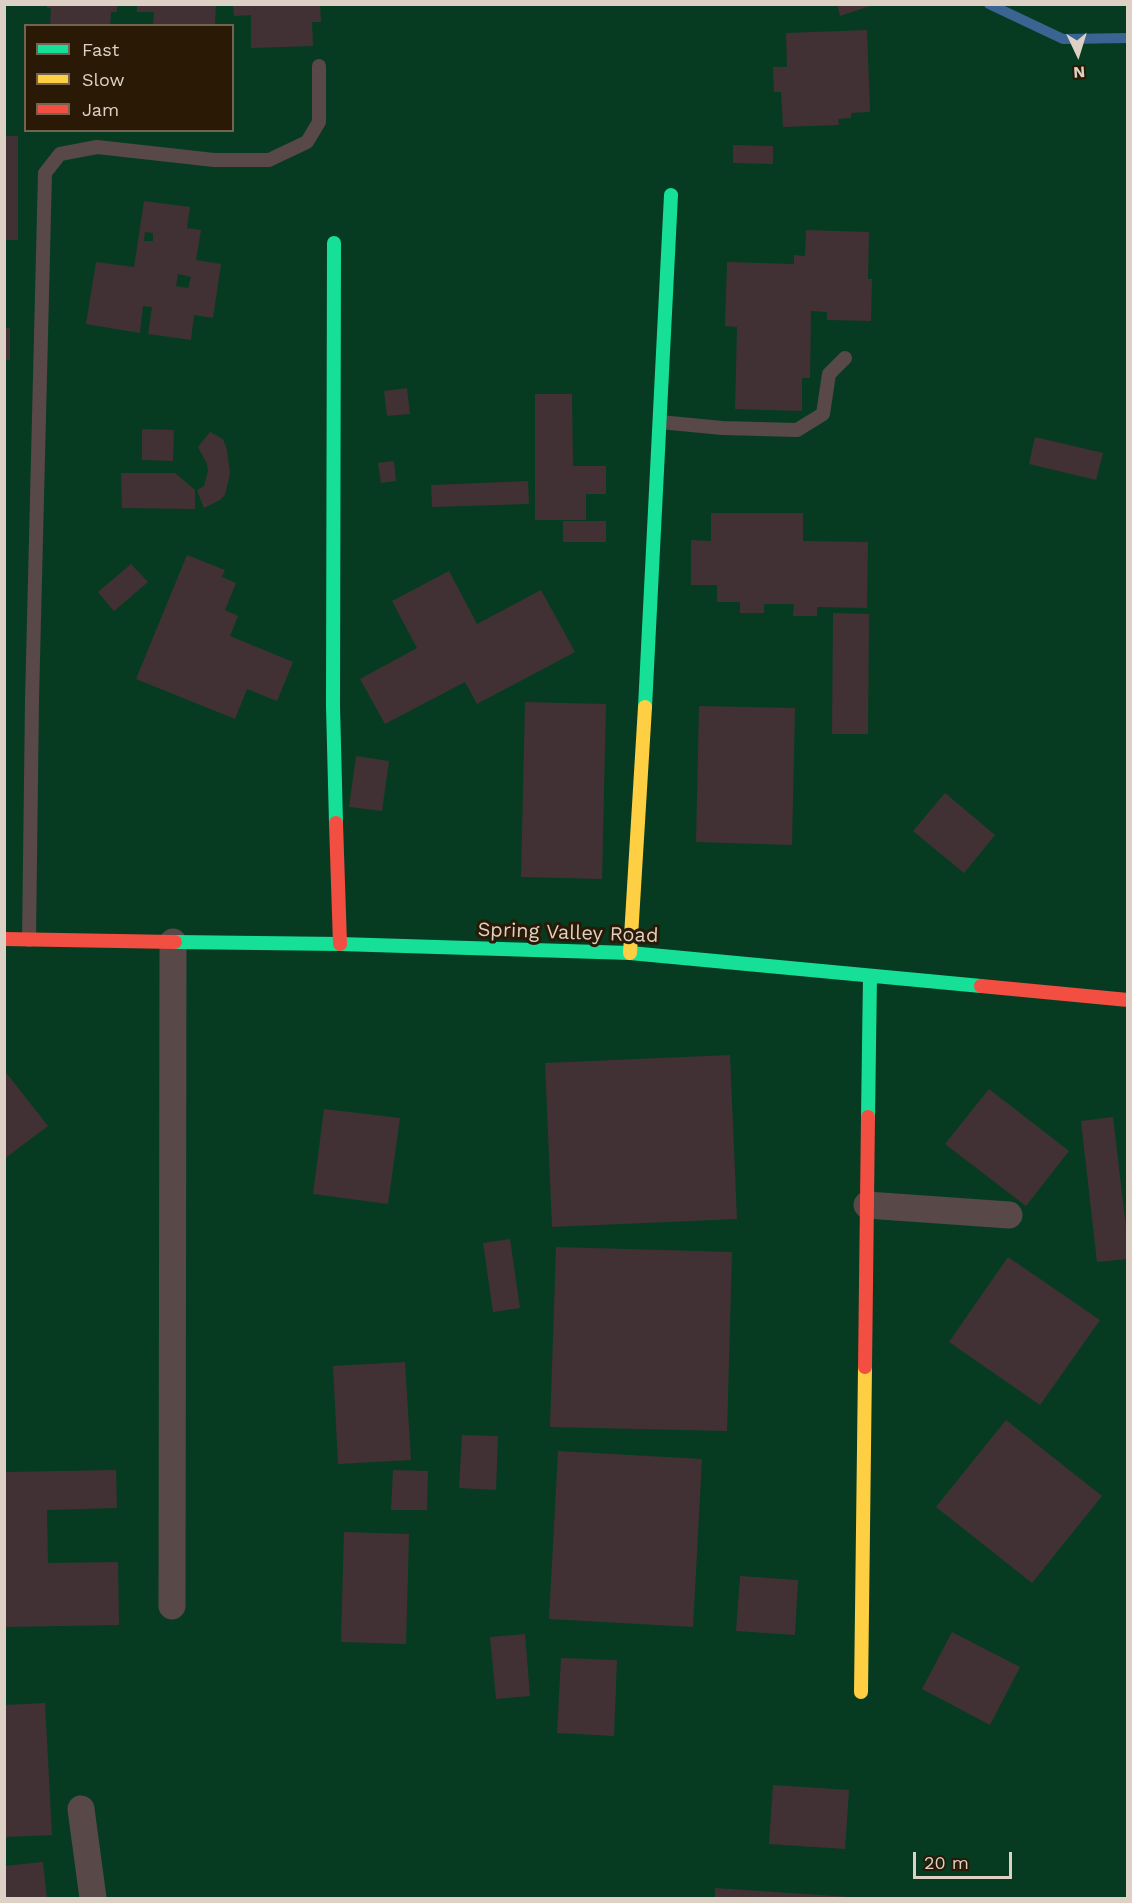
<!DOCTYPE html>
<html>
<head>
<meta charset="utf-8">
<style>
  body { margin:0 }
  #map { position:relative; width:1132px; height:1903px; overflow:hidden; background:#22180d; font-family:"Work Sans",sans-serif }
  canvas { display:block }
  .frame { position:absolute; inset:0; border:6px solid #ddd1c5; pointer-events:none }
  .legend { position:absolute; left:24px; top:24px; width:210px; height:108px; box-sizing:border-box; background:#2a1905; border:2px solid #726352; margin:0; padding:8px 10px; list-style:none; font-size:18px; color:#ddd1c5 }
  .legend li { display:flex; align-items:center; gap:12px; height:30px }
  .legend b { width:30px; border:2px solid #726352 }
  .north { position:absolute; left:1048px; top:24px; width:60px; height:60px; -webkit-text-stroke:4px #2a1905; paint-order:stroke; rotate:176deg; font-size:16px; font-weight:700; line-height:24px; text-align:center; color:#ddd1c5 }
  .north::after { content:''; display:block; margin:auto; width:21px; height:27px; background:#ddd1c5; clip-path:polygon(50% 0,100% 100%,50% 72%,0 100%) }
  .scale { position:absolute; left:913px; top:1852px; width:99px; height:27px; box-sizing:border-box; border:3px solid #ddd1c5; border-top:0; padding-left:8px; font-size:18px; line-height:21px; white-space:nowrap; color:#ddd1c5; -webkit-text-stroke:4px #2a1905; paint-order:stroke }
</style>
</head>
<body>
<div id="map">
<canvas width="1132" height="1903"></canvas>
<div class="frame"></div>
<ul class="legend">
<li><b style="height:8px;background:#16e098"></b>Fast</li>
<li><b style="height:8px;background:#ffcf43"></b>Slow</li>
<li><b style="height:8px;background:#f24e42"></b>Jam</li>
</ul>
<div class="north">N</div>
<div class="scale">20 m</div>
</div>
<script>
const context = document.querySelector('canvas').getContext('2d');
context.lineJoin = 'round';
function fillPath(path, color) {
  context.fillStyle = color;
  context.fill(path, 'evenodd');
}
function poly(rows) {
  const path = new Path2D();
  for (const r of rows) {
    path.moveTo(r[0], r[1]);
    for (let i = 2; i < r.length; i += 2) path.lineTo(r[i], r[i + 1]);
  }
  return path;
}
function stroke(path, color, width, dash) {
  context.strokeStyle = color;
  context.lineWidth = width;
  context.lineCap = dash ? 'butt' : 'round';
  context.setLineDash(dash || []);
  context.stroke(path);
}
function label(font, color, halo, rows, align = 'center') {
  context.font = font + ' "Work Sans",sans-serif';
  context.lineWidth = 6;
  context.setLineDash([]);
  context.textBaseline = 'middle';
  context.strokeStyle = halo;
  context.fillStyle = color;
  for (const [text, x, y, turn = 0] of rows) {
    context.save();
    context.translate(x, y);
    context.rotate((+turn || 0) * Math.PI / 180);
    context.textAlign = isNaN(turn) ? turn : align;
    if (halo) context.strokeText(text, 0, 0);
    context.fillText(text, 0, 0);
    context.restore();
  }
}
const green = poly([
  [5,5,1127,5,1127,1898,5,1898],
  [26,26,232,26,232,130,26,130]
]);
const stream = poly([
  [989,4,1063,39,1128,38]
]);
const building = poly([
  [47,4,117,4,117,12,111,12,110,26,50,26,51,8,47,8],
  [137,4,216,4,215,26,153,26,154,12,137,12],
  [837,4,873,4,873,5,840,16],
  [233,5,320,5,321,22,312,22,313,46,251,48,251,15,234,16],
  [867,30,870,112,851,113,851,118,838,119,839,125,783,127,781,92,774,92,773,67,787,67,786,33],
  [4,136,18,136,18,240,4,240],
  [733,145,773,146,773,164,733,163],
  [144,201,190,207,187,228,201,230,196,260,221,264,213,318,194,315,191,340,148,334,152,307,143,306,140,333,86,324,96,262,134,267],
  [145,232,153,233,153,241,144,241],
  [178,274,191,277,188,288,176,286],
  [806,230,869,232,868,279,872,279,871,321,827,320,827,312,811,311,810,378,802,378,802,411,735,409,737,327,725,326,727,262,794,264,794,255,805,256],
  [4,328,10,328,10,360,4,360],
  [407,388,410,414,387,416,384,391],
  [535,394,572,394,573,466,606,466,606,494,586,494,586,520,535,520],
  [142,429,174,430,173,461,142,460],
  [210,432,223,439,227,450,230,474,225,495,220,500,204,508,197,490,204,486,208,471,207,464,198,447],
  [1035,437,1103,453,1096,480,1029,464],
  [394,461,396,481,381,483,378,463],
  [121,473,175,473,195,490,195,509,122,508],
  [528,481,529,504,432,507,431,485],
  [711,513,803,513,803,541,868,542,867,608,817,607,817,616,793,616,794,604,764,604,764,613,740,613,740,602,717,602,717,585,691,585,691,540,711,541],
  [563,521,606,521,606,542,563,542],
  [187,555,225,570,222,577,236,583,225,610,238,616,230,636,293,662,277,701,247,689,235,719,136,679],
  [131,564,148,582,114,611,98,592],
  [449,571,477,624,541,590,575,652,477,704,465,682,385,724,360,679,417,648,392,601],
  [833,613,869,614,868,734,832,734],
  [525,702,606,704,602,879,521,877],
  [699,706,795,708,792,845,696,842],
  [356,756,389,761,382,811,349,807],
  [945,793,995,835,964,873,913,831],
  [730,1055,737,1219,552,1227,545,1063],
  [4,1070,48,1126,4,1159],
  [989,1089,1069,1151,1026,1206,945,1144],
  [324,1109,400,1118,388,1204,313,1194],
  [1113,1117,1128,1244,1128,1259,1097,1262,1081,1121],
  [510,1239,520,1308,493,1312,483,1243],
  [556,1247,732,1252,727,1431,550,1427],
  [1008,1257,1100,1320,1040,1405,949,1342],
  [405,1362,411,1460,338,1464,333,1366],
  [1006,1420,1102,1496,1032,1583,936,1507],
  [462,1435,498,1436,496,1490,459,1488],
  [558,1451,702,1459,693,1627,549,1619],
  [116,1470,117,1508,47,1510,48,1563,118,1562,119,1625,4,1627,4,1472],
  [393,1470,428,1471,427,1510,391,1510],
  [344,1532,409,1534,406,1644,341,1642],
  [740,1576,798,1580,795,1635,736,1631],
  [952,1632,1020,1667,990,1725,922,1689],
  [525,1634,530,1696,496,1699,490,1637],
  [561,1658,617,1660,614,1736,557,1733],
  [45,1703,52,1835,4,1837,4,1705],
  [773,1785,849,1790,845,1849,769,1844],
  [43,1862,47,1898,4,1898,4,1866],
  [715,1888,850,1897,850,1898,715,1898]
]);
const lane = poly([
  [660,422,722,428,797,430,823,414,829,374,845,358],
  [29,940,32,700,45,173,60,154,97,147,214,160,269,160,307,142,319,122,319,66]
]);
const street = poly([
  [867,1205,1009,1215],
  [172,1606,173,942],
  [81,1809,93,1898]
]);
const fast = poly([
  [334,243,333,706,336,823],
  [645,707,671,195],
  [175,942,340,944,630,953,981,986],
  [868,1117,870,976]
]);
const slow = poly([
  [630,953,645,707],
  [861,1692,865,1367]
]);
const jam = poly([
  [336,823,340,944],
  [4,939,175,942],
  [981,986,1128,1000],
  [865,1367,868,1117]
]);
const streetNames = [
  ["Spring Valley Road",568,933,2]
];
fillPath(green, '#063b21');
stroke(stream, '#3a6491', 10);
fillPath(building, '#413134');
stroke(lane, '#584848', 14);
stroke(street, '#584848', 27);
stroke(fast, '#16e098', 14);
stroke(slow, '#ffcf43', 14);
stroke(jam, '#f24e42', 14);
label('20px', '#ddd1c5', '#2a1905', streetNames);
</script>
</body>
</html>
